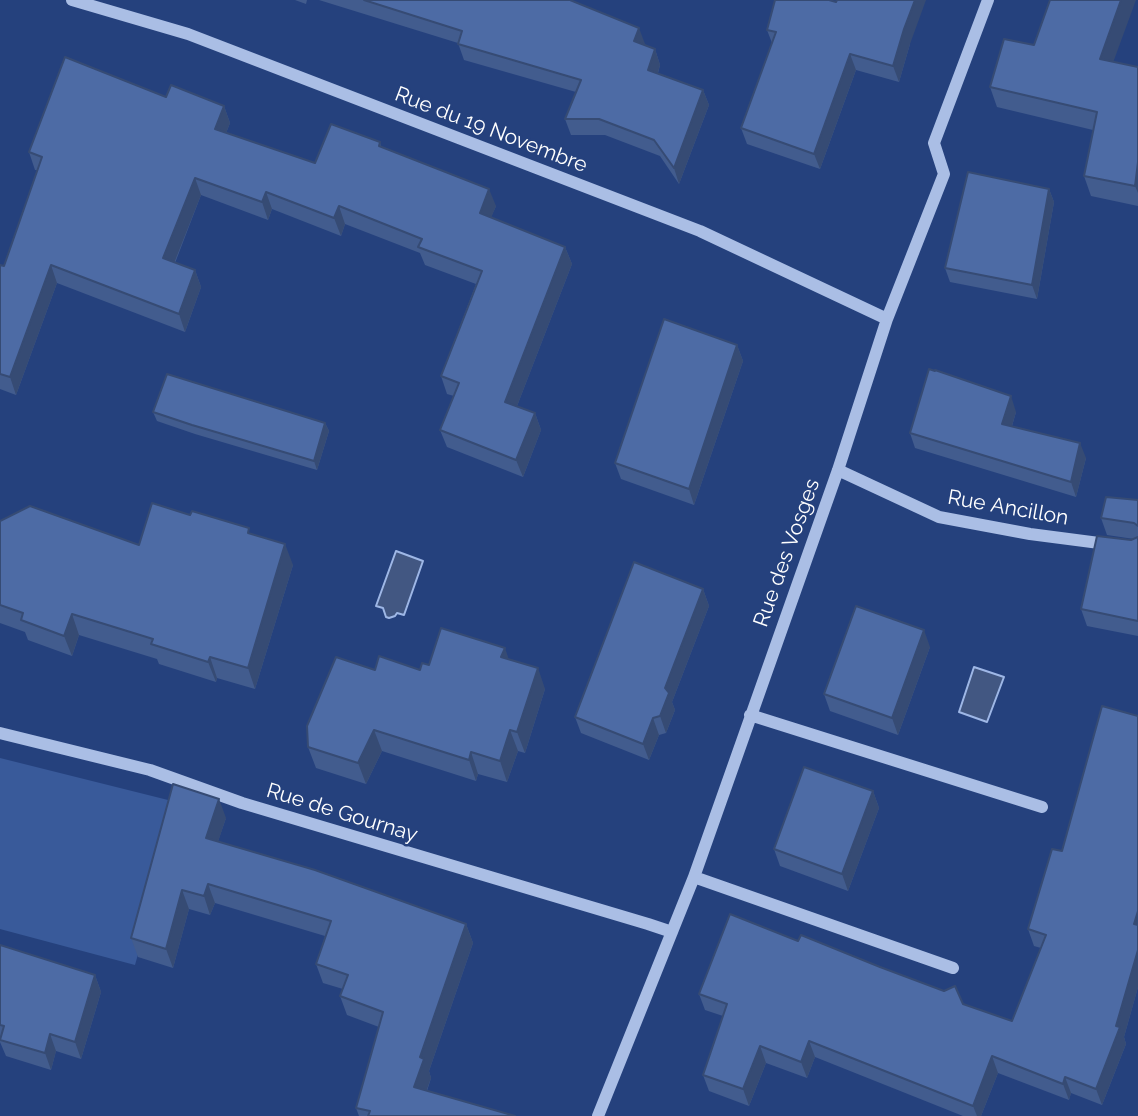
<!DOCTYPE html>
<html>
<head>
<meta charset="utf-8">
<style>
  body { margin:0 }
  canvas { display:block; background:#25417d }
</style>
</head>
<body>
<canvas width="1138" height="1116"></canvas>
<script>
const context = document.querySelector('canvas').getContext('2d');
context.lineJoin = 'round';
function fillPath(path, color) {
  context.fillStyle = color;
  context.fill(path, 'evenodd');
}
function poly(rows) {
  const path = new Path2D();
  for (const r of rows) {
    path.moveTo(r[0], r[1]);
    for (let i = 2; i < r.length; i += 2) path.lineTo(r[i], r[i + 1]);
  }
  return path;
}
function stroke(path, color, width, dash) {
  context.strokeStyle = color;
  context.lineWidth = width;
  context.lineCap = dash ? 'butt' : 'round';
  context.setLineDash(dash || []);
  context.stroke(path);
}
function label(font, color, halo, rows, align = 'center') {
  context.font = font + ' Raleway,sans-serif';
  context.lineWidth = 5;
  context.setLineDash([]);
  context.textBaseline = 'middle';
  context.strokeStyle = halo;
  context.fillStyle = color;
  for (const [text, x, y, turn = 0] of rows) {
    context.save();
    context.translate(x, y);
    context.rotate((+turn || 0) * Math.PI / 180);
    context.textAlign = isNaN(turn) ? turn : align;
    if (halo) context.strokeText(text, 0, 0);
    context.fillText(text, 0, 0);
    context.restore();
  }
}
const green = poly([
  [0,758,180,803,135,965,0,929]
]);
const water = poly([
  [396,551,423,561,404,615,397,613,395,616,389,618,386,617,383,608,376,606,396,551],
  [974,667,1004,677,987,722,959,712,974,667]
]);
const minor = poly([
  [72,0,188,34,700,231,887,319],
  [838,470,939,517,1030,534,1138,548],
  [750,715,1042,807],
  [0,733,150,770,242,803,648,924,672,932],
  [694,877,953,968],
  [598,1116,694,877,838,470,887,319,944,174,934,143,988,0]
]);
const wall = poly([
  [295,0,307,0,306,4],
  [319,0,570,0,645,44,645,45,655,49,660,65,658,73,703,90,709,105,679,184,660,156,605,135,571,135,565,119,576,92,464,60,458,43],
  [767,30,910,44,899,82,856,70,820,169,747,144,741,128,772,43],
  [1113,62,1138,67,1138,206,1091,196,1084,176,1093,130,997,107,990,87],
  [166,97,224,106,230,123,226,133,315,163,380,142,381,147,496,206,491,217,565,247,572,264,517,406,535,413,541,430,523,477,447,447,440,430,454,396,447,394,441,376,476,284,425,265,420,253,345,224,341,236,272,209,268,220,201,195,175,263,195,270,201,287,185,332,57,283,16,395,0,389,0,265,4,266,37,170,35,170,29,152],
  [1049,189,1054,202,1037,299,950,282,945,268],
  [737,345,743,361,694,505,621,479,615,463],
  [153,412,325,423,329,431,317,470,195,434,157,421],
  [1016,412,1012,426,1086,458,1076,497,915,448,910,433],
  [1138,500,1138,636,1087,626,1081,609,1131,540,1134,539,1107,535,1101,518],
  [0,521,139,545,252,534,293,565,255,689,217,678,216,682,159,664,157,659,79,635,72,656,28,640,25,632,0,623],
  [703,589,709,606,672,702,675,710,666,733,659,735,649,760,581,733,575,717],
  [930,647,898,735,830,711,824,694],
  [509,659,545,689,525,753,518,751,507,782,478,774,476,781,382,751,366,784,316,768,308,747,375,670,420,670,429,665],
  [1138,716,1138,987,1124,1037,1126,1044,1102,1105,1071,1093,1069,1100,998,1073,981,1116,963,1116,815,1057,807,1078,766,1063,749,1106,709,1091,703,1075,723,1016,705,1010,699,994,963,1004,1012,1021,1041,948,1034,946,1028,929,1062,851],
  [873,791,879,808,848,891,780,866,774,849],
  [226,818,218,841,466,924,473,943,429,1071,431,1078,427,1091,515,1116,359,1116,356,1108,379,1027,347,1015,340,996,343,989,323,983,316,964,325,936,215,903,210,915,189,909,173,968,138,957,131,938],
  [0,945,95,975,101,992,81,1059,56,1051,51,1070,6,1056,0,1042]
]);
const shadedWall = poly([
  [915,0,926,0,910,44,899,82,893,66,904,29],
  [1121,0,1136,0,1107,79,1100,59],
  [639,28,645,44,640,57,634,41],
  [655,49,660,65,654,86,648,70],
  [850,54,856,70,820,169,814,154],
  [703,90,709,105,679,184,674,168],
  [224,106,230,123,221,146,215,129],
  [1138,162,1138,193,1135,186],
  [195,178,201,195,169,276,163,258],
  [489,189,496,206,486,230,480,213],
  [1049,189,1054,202,1037,299,1032,285],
  [266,192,272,209,268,220,262,202],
  [339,206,345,224,341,236,334,218],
  [565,247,572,264,512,419,505,402],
  [51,265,57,283,16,395,10,377],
  [195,270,201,287,185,332,179,314],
  [737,345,743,361,694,505,689,489],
  [1011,396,1016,412,1008,439,1002,424],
  [535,413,541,430,523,477,516,460],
  [325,423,329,431,317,470,314,461],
  [1080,443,1086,458,1076,497,1071,482],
  [285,544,293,565,255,689,248,668],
  [703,589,709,606,672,702,675,710,666,733,660,716,665,688],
  [72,614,79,635,72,656,64,636],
  [924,630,930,647,898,735,892,718],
  [505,648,512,669,501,657],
  [210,657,217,678,216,682,208,662],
  [538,668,545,689,525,753,517,732],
  [653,718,659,735,649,760,643,744],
  [374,730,382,751,366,784,358,763],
  [510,730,518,751,507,782,500,761],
  [471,752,478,774,476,781,469,760],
  [873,791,879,808,848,891,842,874],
  [219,799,226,818,213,857,206,838],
  [208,884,215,903,210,915,204,896],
  [182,890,189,909,173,968,166,949],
  [1138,911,1138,933,1134,924],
  [466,924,473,943,429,1071,431,1078,421,1106,414,1087,420,1057],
  [1138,950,1138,987,1124,1037,1126,1044,1102,1105,1096,1089,1116,1026],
  [95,975,101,992,81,1059,75,1042],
  [50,1034,56,1051,51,1070,45,1053],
  [809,1041,815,1057,807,1078,801,1062],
  [760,1046,766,1063,749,1106,743,1089],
  [992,1056,998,1073,981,1116,977,1116,973,1106],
  [1065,1077,1071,1093,1069,1100,1063,1084]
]);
const building = poly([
  [364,0,570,0,639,28,634,41,655,49,648,70,703,90,674,168,654,140,599,119,565,119,581,80,458,44,462,31,364,0],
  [775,0,829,0,836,2,837,0,915,0,904,29,893,66,850,54,814,154,741,128,776,32,767,30,775,0],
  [1050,0,1121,0,1100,59,1138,67,1138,162,1135,186,1084,176,1097,112,990,87,1004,39,1034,45,1050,0],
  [65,57,166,97,171,85,224,106,215,129,315,163,331,124,380,142,379,146,489,189,480,213,565,247,505,402,535,413,516,460,440,430,459,383,441,376,482,271,418,247,422,239,339,206,334,218,266,192,262,202,195,178,163,258,195,270,179,314,51,265,10,377,0,374,0,265,4,266,42,157,29,152,65,57],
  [968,172,1049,189,1032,285,945,268,968,172],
  [664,319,737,345,689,489,615,463,664,319],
  [929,369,935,371,935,370,1011,396,1002,424,1080,443,1071,482,910,433,929,369],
  [167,374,325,423,314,461,192,425,153,412,167,374],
  [1106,497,1138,500,1138,526,1134,523,1101,518,1106,497],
  [152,503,190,515,192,511,249,528,248,533,285,544,248,668,210,657,208,662,151,644,153,639,72,614,64,636,21,620,23,613,0,605,0,521,30,506,139,545,152,503],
  [1097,536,1131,540,1138,537,1138,621,1081,609,1097,536],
  [634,562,703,589,665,688,669,693,660,716,653,718,643,744,575,717,634,562],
  [856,606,924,630,892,718,824,694,856,606],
  [441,628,505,648,501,657,538,668,517,732,510,730,500,761,471,752,469,760,374,730,358,763,308,747,307,726,336,657,375,670,379,656,420,670,422,663,429,665,441,628],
  [1102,706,1138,716,1138,911,1134,924,1138,925,1138,950,1116,1026,1120,1027,1096,1089,1065,1077,1063,1084,992,1056,973,1106,809,1041,801,1062,760,1046,743,1089,703,1075,727,1004,699,994,730,914,798,941,801,935,880,967,944,991,955,986,963,1004,1012,1021,1046,935,1028,929,1052,849,1062,851,1102,706],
  [804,767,873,791,842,874,774,849,804,767],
  [173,784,219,799,206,838,315,870,466,924,420,1057,424,1059,414,1087,515,1116,368,1116,370,1111,356,1108,383,1012,340,996,348,975,316,964,331,921,208,884,204,896,182,890,166,949,131,938,173,784],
  [0,945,95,975,75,1042,50,1034,45,1053,0,1040,4,1026,0,1025,0,945]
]);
const streetNames = [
  ["Rue du 19 Novembre",491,130,21],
  ["Rue Ancillon",1008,508,10],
  ["Rue des Vosges",787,553,-70],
  ["Rue de Gournay",342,813,17]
];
fillPath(green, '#395a9a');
fillPath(water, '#425782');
stroke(water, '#9eb7e6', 2);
stroke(minor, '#aabee5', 12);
fillPath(wall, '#425c8e');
fillPath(shadedWall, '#364b74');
fillPath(building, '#4d6ba5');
stroke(building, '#364b74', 2);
label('21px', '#fff', '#25417d', streetNames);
</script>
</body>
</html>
